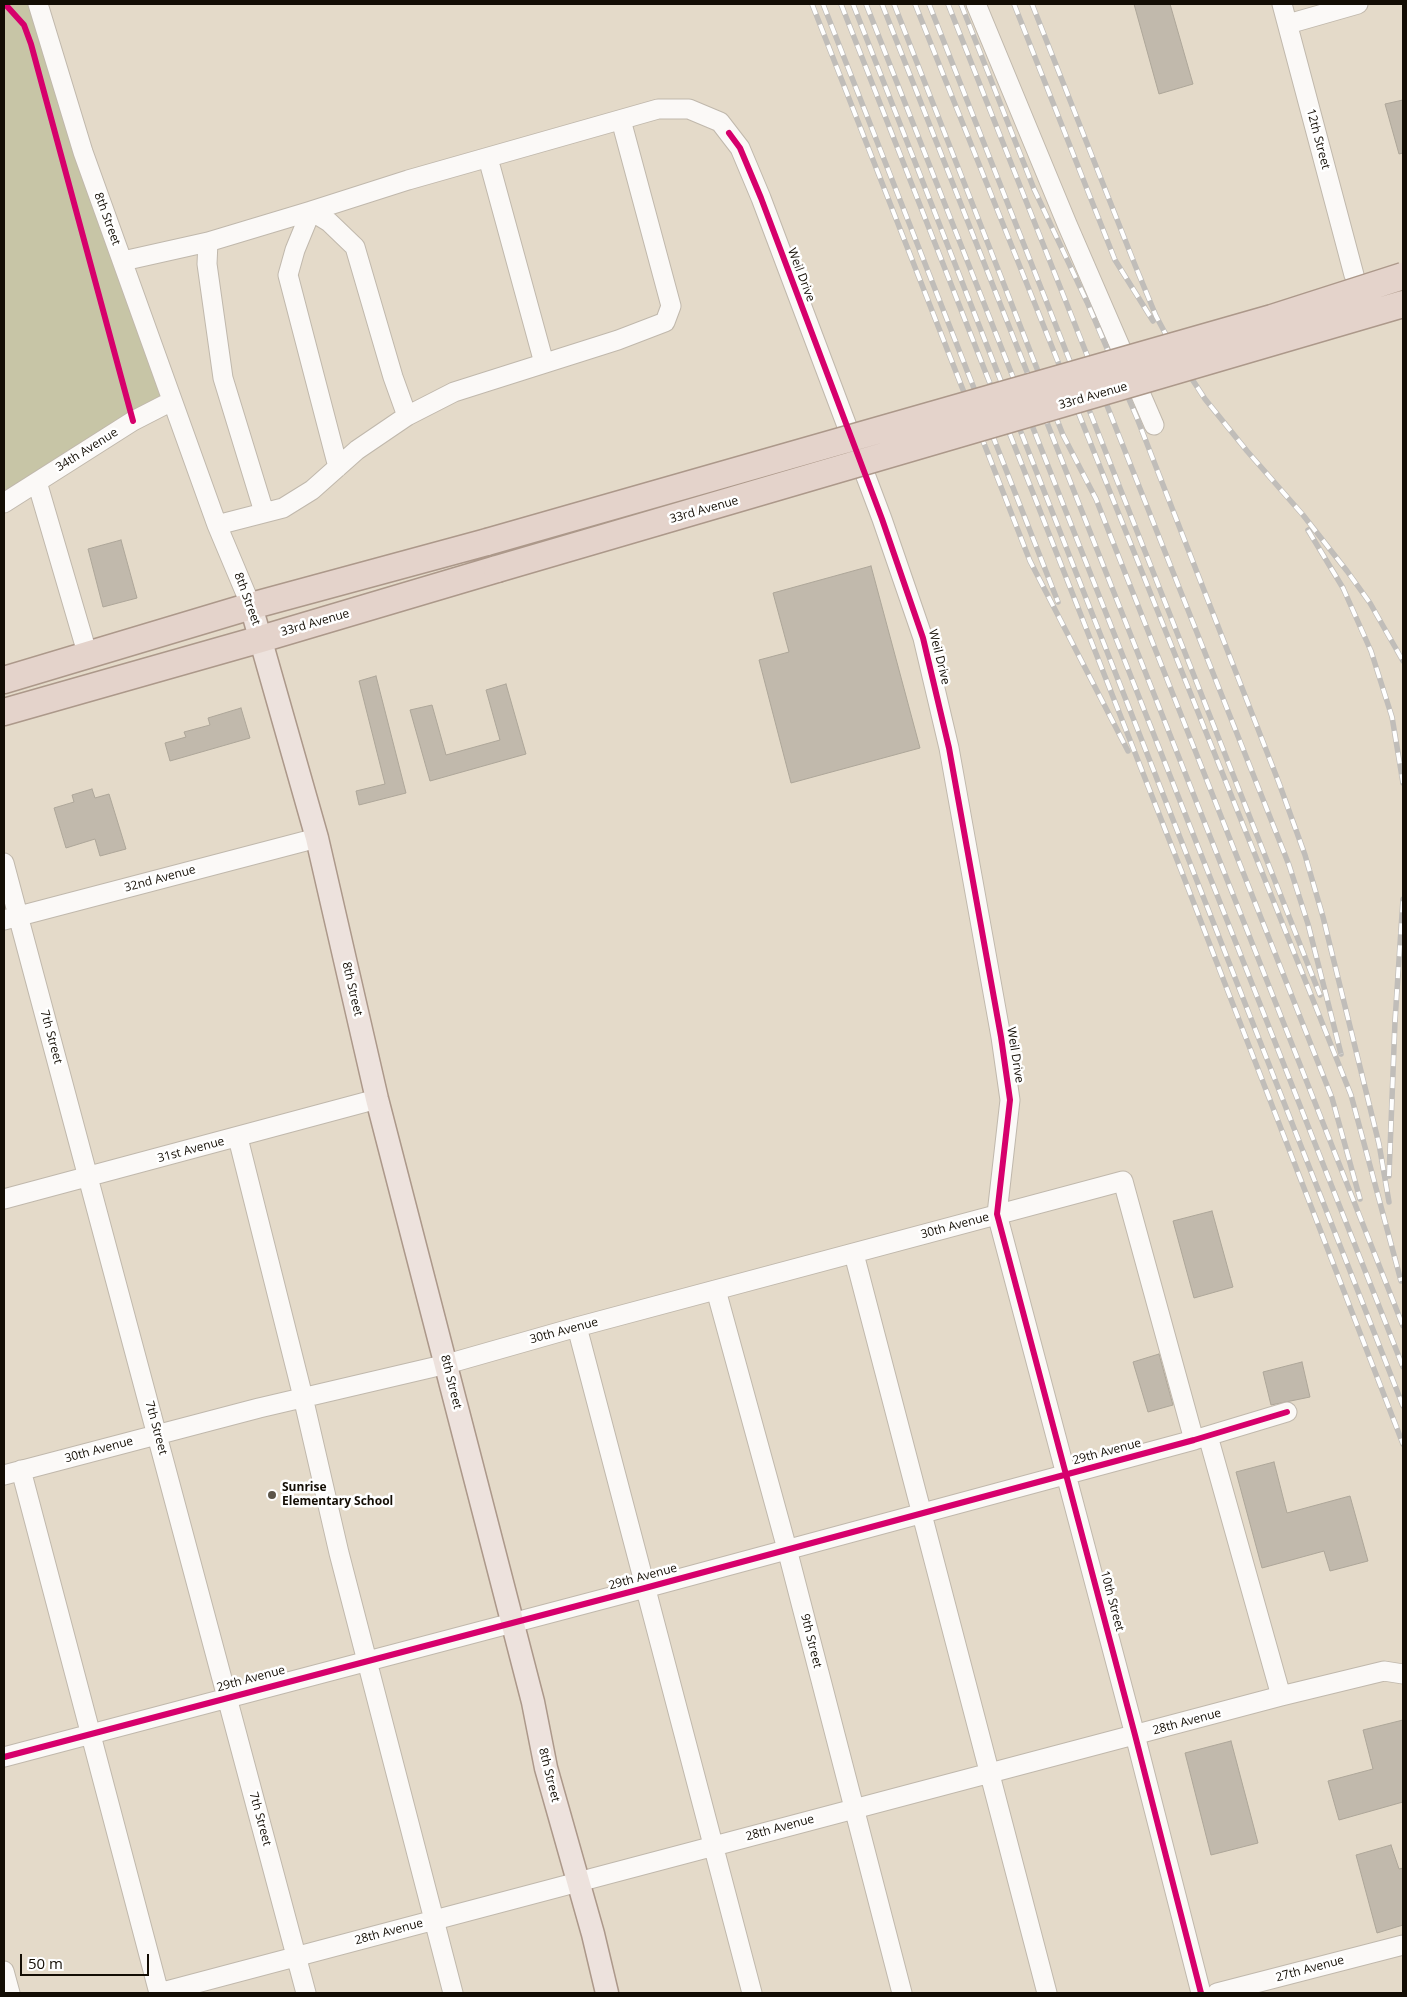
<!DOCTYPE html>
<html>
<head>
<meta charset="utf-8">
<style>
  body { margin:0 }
  #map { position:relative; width:1407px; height:1997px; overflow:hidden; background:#e4dac9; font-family:"Open Sans",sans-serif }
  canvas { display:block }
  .frame { position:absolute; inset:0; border:5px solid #130d04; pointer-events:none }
  .scale { position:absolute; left:20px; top:1954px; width:129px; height:22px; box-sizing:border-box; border:2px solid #130d04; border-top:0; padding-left:6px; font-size:15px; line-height:18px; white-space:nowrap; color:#130d04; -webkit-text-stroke:4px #fff; paint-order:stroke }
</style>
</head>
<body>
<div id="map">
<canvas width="1407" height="1997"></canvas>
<div class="frame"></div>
<div class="scale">50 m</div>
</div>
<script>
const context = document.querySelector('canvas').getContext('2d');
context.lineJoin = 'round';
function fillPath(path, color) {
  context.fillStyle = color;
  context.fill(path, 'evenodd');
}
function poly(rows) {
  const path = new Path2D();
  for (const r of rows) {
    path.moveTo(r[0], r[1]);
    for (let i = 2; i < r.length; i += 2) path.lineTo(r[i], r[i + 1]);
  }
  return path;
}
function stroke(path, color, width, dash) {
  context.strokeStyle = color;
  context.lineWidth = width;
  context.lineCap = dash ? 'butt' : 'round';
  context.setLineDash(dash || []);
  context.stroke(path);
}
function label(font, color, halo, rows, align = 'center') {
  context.font = font + ' "Open Sans",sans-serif';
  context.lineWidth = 5;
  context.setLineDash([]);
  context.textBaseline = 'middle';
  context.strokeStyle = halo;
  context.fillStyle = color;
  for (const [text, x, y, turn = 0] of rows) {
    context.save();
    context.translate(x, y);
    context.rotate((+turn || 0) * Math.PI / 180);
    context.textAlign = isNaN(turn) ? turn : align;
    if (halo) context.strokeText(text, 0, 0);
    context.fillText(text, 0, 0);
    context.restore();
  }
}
const green = poly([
  [4,4,38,4,172,401,4,503]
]);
const building = poly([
  [1134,4,1170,4,1193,84,1159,94,1134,4],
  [1403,100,1403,153,1399,154,1385,104,1403,100],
  [121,540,137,598,103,607,88,549,121,540],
  [871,566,920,748,791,783,759,660,789,652,773,593,871,566],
  [376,676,406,793,359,805,356,791,385,784,359,681,376,676],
  [506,684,526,754,430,781,410,710,432,705,446,755,500,740,486,690,506,684],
  [241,708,250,738,170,761,165,743,186,737,184,732,210,725,208,718,241,708],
  [92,789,95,798,109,794,126,849,100,856,95,839,66,848,54,808,74,802,72,795,92,789],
  [1212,1211,1233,1287,1194,1298,1173,1221,1212,1211],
  [1159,1354,1173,1405,1148,1412,1133,1362,1159,1354],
  [1302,1362,1310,1397,1271,1405,1263,1372,1302,1362],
  [1274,1462,1287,1513,1350,1496,1368,1561,1330,1571,1324,1551,1262,1568,1236,1472,1274,1462],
  [1403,1720,1403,1802,1339,1820,1328,1781,1373,1769,1363,1730,1403,1720],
  [1231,1741,1258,1843,1211,1855,1185,1753,1231,1741],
  [1391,1845,1399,1869,1403,1868,1403,1925,1377,1933,1356,1855,1391,1845]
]);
const minor = poly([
  [38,4,83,152,217,525,251,606],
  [976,4,1067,224,1154,425],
  [1282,4,1354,275],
  [1288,24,1358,4],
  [488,158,544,363],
  [123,261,208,242],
  [338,467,288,275,295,250,311,211,408,180,658,109,689,109,720,122,740,148,761,198,882,519,923,638,949,748,1001,1037,1010,1100,997,1214,1135,1735,1201,1993],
  [37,482,88,656],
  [4,503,133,421,172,401],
  [264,512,223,378,207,264,208,242,311,211,329,222,355,247,393,377,407,416],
  [217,525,283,508,312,490,357,450,407,416,454,392,618,340,665,322,671,306,621,120],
  [4,863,306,1993],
  [4,920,317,838],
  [238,1138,303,1397,339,1553,453,1993],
  [4,1199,377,1099],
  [854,1254,1047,1993],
  [716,1290,787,1549,902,1993],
  [577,1327,752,1993],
  [1208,1436,1281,1696],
  [21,1470,159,1993],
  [4,1475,259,1408,447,1364,577,1327,1123,1181,1194,1440],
  [4,1757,645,1588,1194,1440,1287,1412],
  [4,1971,10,1993],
  [159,1993,1281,1696,1384,1671,1403,1674],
  [1217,1993,1403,1945]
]);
const major = poly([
  [251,606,317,838,377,1099,533,1702,546,1768,593,1934,607,1993]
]);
const highway = poly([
  [4,680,251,606,487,542],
  [4,712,261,639,497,569]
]);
const rail = poly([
  [812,4,1030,561,1128,751],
  [823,4,1058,602],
  [841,4,1181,870,1403,1444],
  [853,4,1403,1406],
  [866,4,1403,1367],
  [882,4,1403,1326],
  [894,4,1063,435,1096,499,1332,1098,1360,1199],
  [915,4,1351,1095,1401,1281],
  [929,4,1320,995],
  [948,4,1289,865,1308,924,1341,1054],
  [961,4,1034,189,1087,302,1137,418,1279,783,1305,855,1323,917,1379,1144,1389,1202],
  [1014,4,1115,260,1153,321],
  [1032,4,1135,265,1156,316,1179,359,1205,399,1247,451,1303,515,1347,571,1370,603,1403,661],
  [1308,530,1343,588,1371,651,1392,717,1403,783],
  [1389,1176,1395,1021,1403,899]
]);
const highwayBridge = poly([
  [487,542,1272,318,1403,276],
  [497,569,1403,304]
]);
const cycleway = poly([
  [5,4,24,25,31,44,133,421],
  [729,133,740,148,761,198,882,519,923,638,949,748,1001,1037,1010,1100,997,1214,1135,1735,1201,1993],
  [4,1757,645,1588,1194,1440,1287,1412]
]);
const markers = [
  [272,1495,5,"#5c5549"]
];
const streetNames = [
  ["12th Street",1318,139,75],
  ["8th Street",107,219,70],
  ["Weil Drive",801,275,69],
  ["33rd Avenue",1093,396,-16],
  ["34th Avenue",87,450,-32],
  ["33rd Avenue",704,510,-16],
  ["8th Street",247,599,70],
  ["33rd Avenue",315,623,-16],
  ["Weil Drive",939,657,76],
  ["32nd Avenue",160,879,-15],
  ["8th Street",352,989,77],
  ["7th Street",51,1037,75],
  ["Weil Drive",1015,1055,81],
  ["31st Avenue",191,1150,-15],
  ["30th Avenue",955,1226,-15],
  ["30th Avenue",564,1331,-15],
  ["8th Street",451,1382,76],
  ["7th Street",156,1428,75],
  ["30th Avenue",99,1450,-15],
  ["29th Avenue",1107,1452,-15],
  ["29th Avenue",643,1577,-15],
  ["10th Street",1112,1601,75],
  ["9th Street",811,1641,76],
  ["29th Avenue",251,1679,-15],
  ["28th Avenue",1187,1722,-15],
  ["8th Street",549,1775,76],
  ["7th Street",260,1819,75],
  ["28th Avenue",780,1828,-15],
  ["28th Avenue",389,1932,-15],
  ["27th Avenue",1310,1969,-15]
];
const poiNames = [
  ["Sunrise",282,1488],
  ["Elementary School",282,1502]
];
fillPath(green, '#c7c5a6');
fillPath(building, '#c1b9ac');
stroke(building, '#ada699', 1);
stroke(minor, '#c0b8ac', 21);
stroke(major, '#ac988a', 25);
stroke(highway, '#ac988a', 29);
stroke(minor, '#fbf9f7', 19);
stroke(major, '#ede2dd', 22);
stroke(highway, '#e4d3cb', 26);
stroke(rail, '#c0bdb9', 5.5);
stroke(rail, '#fff', 4, [11]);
stroke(highwayBridge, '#ac988a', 29, []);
stroke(highwayBridge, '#e4d3cb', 26);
stroke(cycleway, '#d6006c', 6);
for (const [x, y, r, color] of markers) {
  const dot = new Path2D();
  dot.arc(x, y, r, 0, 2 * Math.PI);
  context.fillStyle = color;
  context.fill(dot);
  stroke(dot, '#fff', 2);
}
label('12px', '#130d04', '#fff', streetNames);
label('bold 12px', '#130d04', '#fff', poiNames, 'left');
</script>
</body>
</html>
